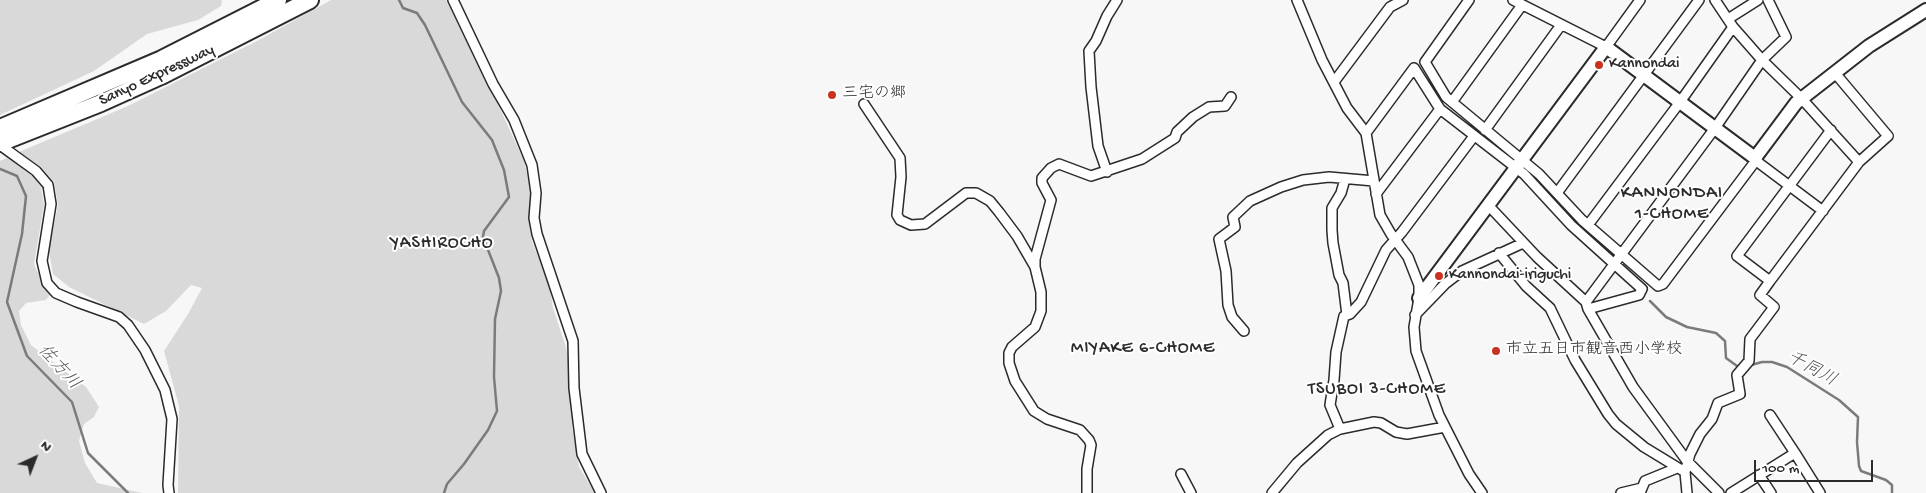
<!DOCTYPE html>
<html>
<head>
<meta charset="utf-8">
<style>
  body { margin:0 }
  #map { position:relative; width:1926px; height:493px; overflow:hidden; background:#f7f7f7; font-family:"Gochi Hand",sans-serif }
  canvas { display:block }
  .north { position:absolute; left:10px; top:433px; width:50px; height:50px; -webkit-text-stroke:4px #fff; paint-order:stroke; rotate:43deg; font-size:14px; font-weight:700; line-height:20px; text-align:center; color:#2b2b2b }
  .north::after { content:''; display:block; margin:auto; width:18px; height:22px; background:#2b2b2b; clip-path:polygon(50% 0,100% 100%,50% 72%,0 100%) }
  .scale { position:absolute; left:1754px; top:460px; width:119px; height:22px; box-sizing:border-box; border:2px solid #2b2b2b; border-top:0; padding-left:6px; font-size:15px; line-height:18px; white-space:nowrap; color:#2b2b2b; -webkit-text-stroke:4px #fff; paint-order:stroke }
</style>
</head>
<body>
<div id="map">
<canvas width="1926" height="493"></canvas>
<div class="north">N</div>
<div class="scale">100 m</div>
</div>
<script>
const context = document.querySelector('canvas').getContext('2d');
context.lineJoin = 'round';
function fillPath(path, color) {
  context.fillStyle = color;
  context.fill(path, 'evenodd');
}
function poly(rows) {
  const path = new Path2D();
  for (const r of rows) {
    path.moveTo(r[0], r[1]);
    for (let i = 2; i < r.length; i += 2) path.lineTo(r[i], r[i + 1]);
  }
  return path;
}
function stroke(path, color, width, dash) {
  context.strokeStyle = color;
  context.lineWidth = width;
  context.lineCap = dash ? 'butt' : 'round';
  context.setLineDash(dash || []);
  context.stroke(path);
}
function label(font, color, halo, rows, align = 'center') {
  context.font = font + ' "Gochi Hand","Klee One",sans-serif';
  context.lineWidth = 4;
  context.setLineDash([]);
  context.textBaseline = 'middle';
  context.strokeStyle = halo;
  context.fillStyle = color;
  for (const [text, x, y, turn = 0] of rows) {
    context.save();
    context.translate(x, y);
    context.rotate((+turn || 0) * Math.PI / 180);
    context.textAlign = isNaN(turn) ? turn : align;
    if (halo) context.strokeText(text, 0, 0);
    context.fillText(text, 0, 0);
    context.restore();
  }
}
const green = poly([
  [0,0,222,0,221,6,198,20,147,34,94,71,0,115],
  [331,0,446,0,470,44,524,161,533,199,529,221,532,242,549,282,553,308,566,347,572,385,572,427,579,467,595,493,178,493,179,406,164,351,188,314,202,288,191,285,166,311,144,324,69,287,53,274,49,251,58,205,54,182,41,167,19,152,128,106,257,41],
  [7,158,29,171,41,187,44,205,34,264,43,284,51,293,46,300,26,303,19,311,21,325,31,345,86,387,99,407,94,417,84,424,79,441,85,463,97,483,142,493,0,493,0,161]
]);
const stream = poly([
  [399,0,403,8,417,13,425,25,462,102,492,140,504,170,509,197,484,231,483,237,499,278,501,291,495,319,494,377,497,411,488,430,464,464,447,484,444,493],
  [0,169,17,176,26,196,22,234,7,302,27,356,72,402,88,453,128,493],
  [1650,301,1666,317,1687,327,1716,333,1725,341,1726,358,1737,366,1740,367],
  [1748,366,1762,362,1772,362,1787,367,1839,400,1858,417,1857,442,1859,466,1861,471,1886,480,1892,485,1892,493]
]);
const street = poly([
  [453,0,493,84,514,120,532,165,536,193,534,218,537,234,573,341,574,388,582,454,601,493],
  [1297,0,1322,60,1347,108,1366,133,1380,215,1391,234,1408,257,1419,285,1419,298,1414,327,1416,351,1439,415,1469,474,1482,493],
  [1469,0,1425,62,1446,97,1539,174,1582,220,1658,286,1663,284,1754,163,1755,158,1759,163,1823,211],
  [1513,0,1606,47,1640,0],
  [1715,0,1733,27,1762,60,1802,99,1859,162],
  [1728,19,1758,0],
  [1334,82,1390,7,1403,0],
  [1452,102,1522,5],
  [864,104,900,158,901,177,897,215,900,220,911,225,925,224,966,193,976,193,990,201,999,212,1017,236,1035,267],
  [1485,130,1561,25],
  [1831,130,1737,256,1770,281,1859,162,1888,136,1835,73],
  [1366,133,1414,68,1440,109,1524,174,1571,225,1642,289,1639,295,1588,309],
  [0,145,36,171,48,185,51,204,42,261,47,283,56,293,77,302,119,317,128,325,145,350,165,390,172,419,168,485,169,493],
  [1107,172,1098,146,1091,87,1089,51,1096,41,1107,16,1117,0],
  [1345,179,1341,193,1332,208,1332,230,1333,243,1339,275,1343,283,1347,315],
  [1557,193,1699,0],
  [1376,194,1440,109],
  [1488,205,1537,257,1586,302,1588,309,1633,387,1687,461,1719,493],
  [1588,225,1680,102,1733,27],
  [1499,253,1526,286,1550,308,1575,360,1608,414,1616,424,1644,447,1685,472],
  [1586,302,1715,128,1762,60,1786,37,1768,0],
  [1415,315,1445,284,1462,271,1523,243],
  [1244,331,1232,317,1228,305,1226,271,1219,239,1235,227,1233,217,1250,201,1281,187,1303,180,1329,177,1374,181],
  [1340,429,1330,405,1334,380,1336,352,1344,316,1350,314,1361,302,1386,250,1402,232,1474,136],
  [1795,453,1820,493],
  [1181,474,1191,493],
  [1759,475,1771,493],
  [1087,493,1087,469,1091,445,1089,440,1080,430,1047,419,1034,411,1015,381,1009,363,1009,353,1012,347,1035,327,1041,311,1041,292,1035,267,1035,259,1051,200,1042,183,1042,178,1051,168,1059,164,1091,176,1142,159,1175,138,1177,132,1193,117,1209,107,1225,106,1231,97],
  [1272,493,1297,463,1328,435,1340,429,1374,422,1381,423,1396,432,1407,434,1445,427],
  [1621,493,1642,488],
  [1640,493,1645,481,1677,468],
  [1687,493,1685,472,1690,454,1700,434,1712,419,1718,403,1740,394,1737,375,1749,361,1750,339,1774,307,1760,295,1770,281],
  [1731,493,1795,453,1770,415]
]);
const secondary = poly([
  [1419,298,1606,47,1755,158,1796,103,1869,46,1926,10]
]);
const highway = poly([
  [0,128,162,59,278,0],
  [0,143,101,103,161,76,310,0]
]);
const markers = [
  [1599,65,5,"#c8321e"],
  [832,95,5,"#c8321e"],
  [1439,276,5,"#c8321e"],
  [1496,351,5,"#c8321e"]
];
const poiNames = [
  ["Kannondai",1609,65],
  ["三宅の郷",842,95],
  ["Kannondai-iriguchi",1449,276],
  ["市立五日市観音西小学校",1506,351]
];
const streetNames = [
  ["Sanyo Expressway",157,76,-25]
];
const neighbourhoodNames = [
  ["KANNONDAI",1672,194],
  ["1-CHOME",1672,215],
  ["YASHIROCHO",442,244],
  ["MIYAKE 6-CHOME",1143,349],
  ["TSUBOI 3-CHOME",1377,390]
];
const waterNames = [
  ["佐方川",58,368,48],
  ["千同川",1811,370,29]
];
fillPath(green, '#d9d9d9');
stroke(stream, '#7b7b7b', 2.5);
stroke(street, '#2b2b2b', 12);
stroke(secondary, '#2b2b2b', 16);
stroke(highway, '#2b2b2b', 20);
stroke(street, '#fff', 9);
stroke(secondary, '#fff', 12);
stroke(highway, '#fff', 16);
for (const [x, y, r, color] of markers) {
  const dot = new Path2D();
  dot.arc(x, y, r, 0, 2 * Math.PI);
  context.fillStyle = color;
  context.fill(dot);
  stroke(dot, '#fff', 2);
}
label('16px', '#2b2b2b', '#fff', poiNames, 'left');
label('16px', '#2b2b2b', '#fff', streetNames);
context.letterSpacing = '1px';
label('18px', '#2b2b2b', '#fff', neighbourhoodNames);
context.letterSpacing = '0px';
label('italic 18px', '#5a5a5a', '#fff', waterNames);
</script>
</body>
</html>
